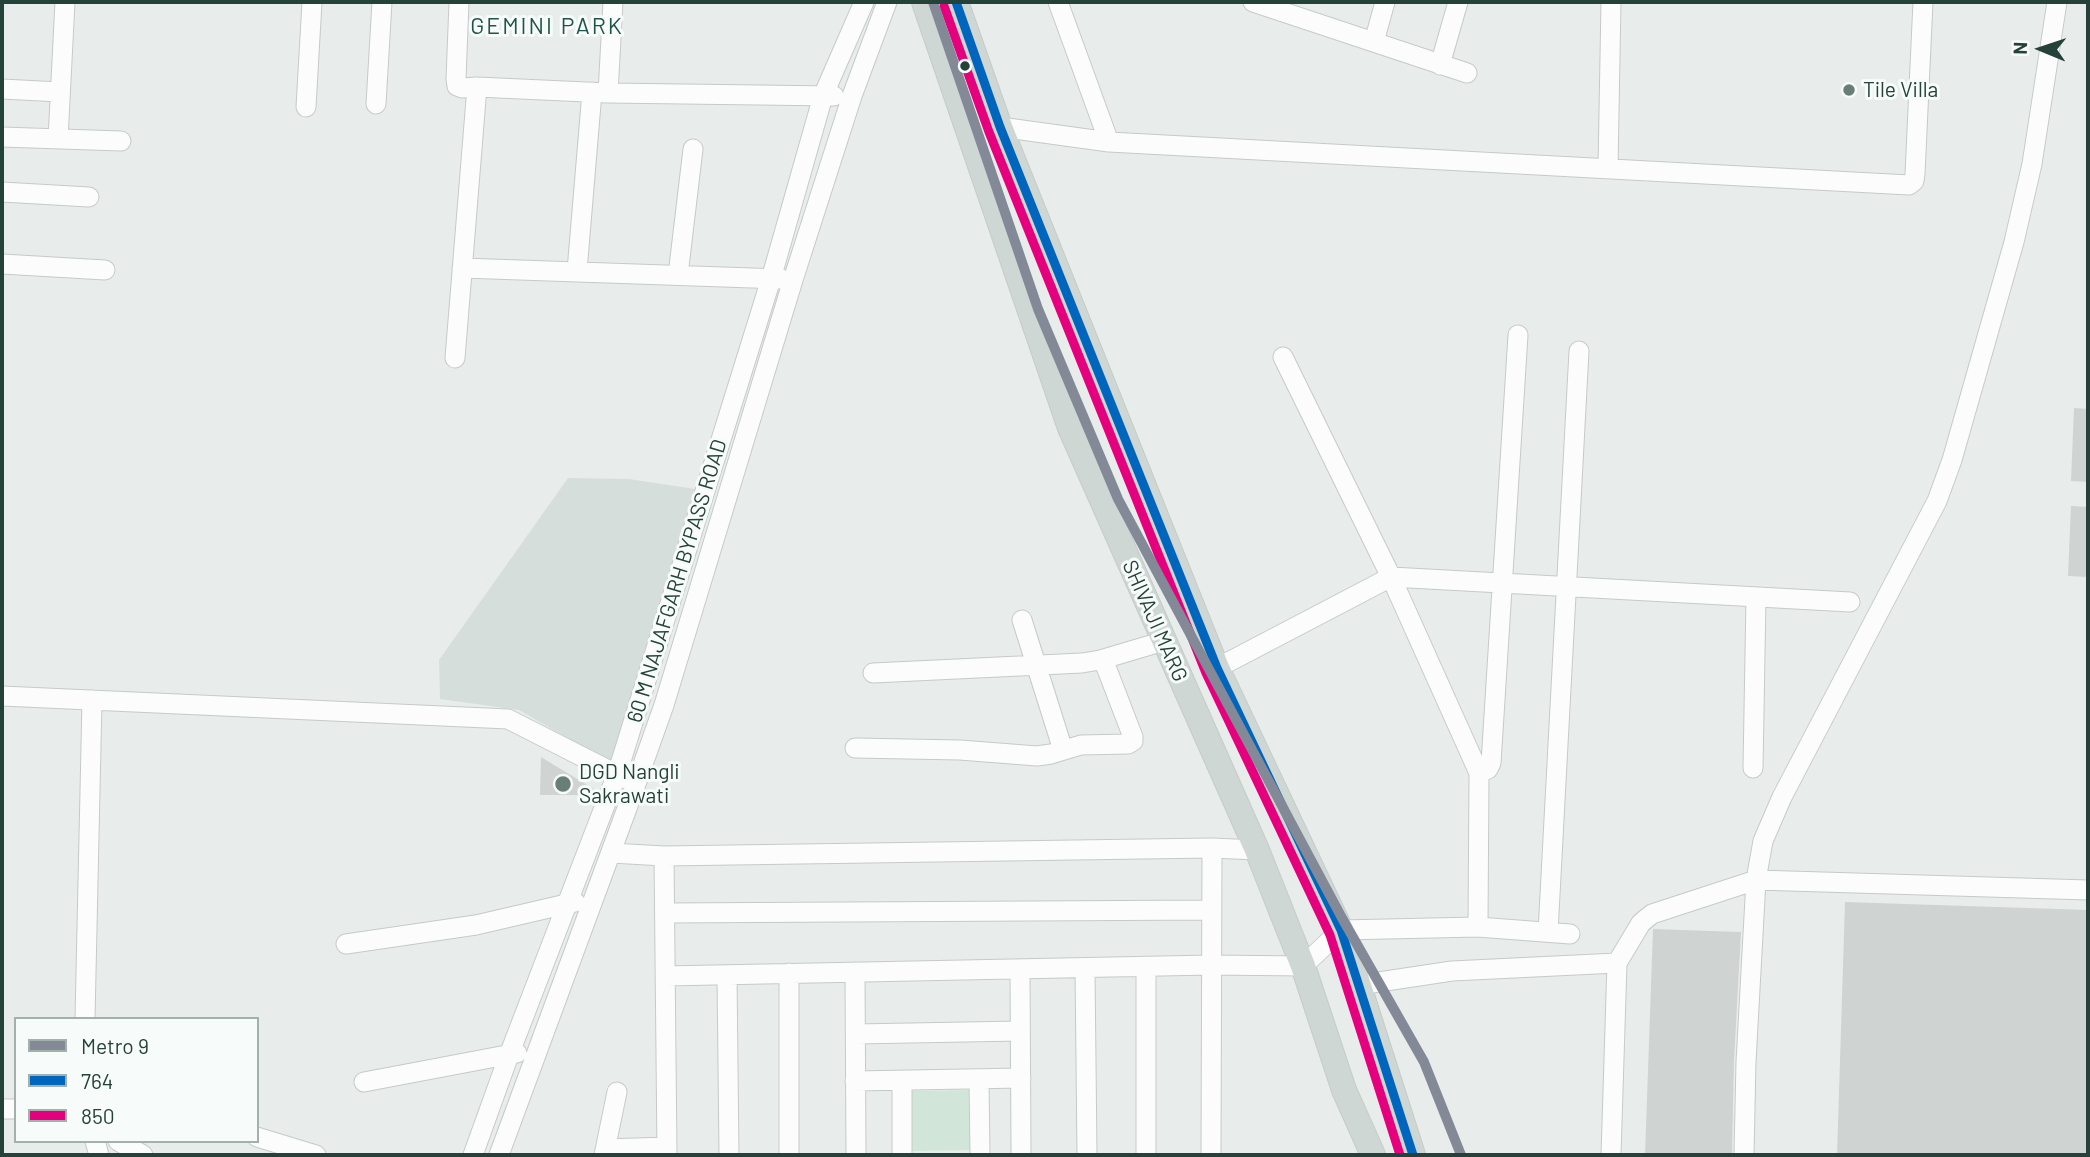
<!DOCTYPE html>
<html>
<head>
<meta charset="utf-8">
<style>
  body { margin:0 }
  #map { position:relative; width:2090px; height:1157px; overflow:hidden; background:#e8edeb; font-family:Barlow,sans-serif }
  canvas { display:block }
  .frame { position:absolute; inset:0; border:4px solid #24423a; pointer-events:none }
  .legend { position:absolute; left:14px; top:1017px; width:245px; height:126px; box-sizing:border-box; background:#f7fbf9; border:2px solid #a3b1ad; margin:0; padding:9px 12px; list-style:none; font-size:21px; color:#24423a }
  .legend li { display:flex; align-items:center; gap:14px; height:35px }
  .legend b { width:35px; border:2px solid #a3b1ad }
  .north { position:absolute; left:2006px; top:14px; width:70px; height:70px; -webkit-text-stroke:5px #f7fbf9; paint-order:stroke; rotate:272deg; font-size:19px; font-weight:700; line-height:28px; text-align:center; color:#24423a }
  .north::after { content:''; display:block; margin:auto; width:24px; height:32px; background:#24423a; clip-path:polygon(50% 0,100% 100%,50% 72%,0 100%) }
</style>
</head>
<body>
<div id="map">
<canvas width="2090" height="1157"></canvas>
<div class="frame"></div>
<ul class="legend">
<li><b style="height:9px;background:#838996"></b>Metro 9</li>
<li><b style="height:9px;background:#0065bd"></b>764</li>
<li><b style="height:9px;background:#e5007d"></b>850</li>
</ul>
<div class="north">N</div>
</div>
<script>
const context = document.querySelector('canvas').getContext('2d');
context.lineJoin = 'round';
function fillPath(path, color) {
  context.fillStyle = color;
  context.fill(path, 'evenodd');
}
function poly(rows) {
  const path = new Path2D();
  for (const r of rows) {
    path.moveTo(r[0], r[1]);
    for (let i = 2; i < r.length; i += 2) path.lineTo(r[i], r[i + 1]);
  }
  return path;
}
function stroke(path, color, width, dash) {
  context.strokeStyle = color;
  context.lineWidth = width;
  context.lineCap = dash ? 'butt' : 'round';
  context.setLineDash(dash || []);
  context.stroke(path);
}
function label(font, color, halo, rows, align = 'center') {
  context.font = font + ' Barlow,sans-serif';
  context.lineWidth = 6;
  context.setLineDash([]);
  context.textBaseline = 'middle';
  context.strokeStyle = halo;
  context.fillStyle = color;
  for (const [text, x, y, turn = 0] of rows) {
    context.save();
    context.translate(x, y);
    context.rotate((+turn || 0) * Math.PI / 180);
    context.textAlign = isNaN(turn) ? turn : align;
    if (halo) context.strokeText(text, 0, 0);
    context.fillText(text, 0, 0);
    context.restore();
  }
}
const built = poly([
  [568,478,629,479,695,489,612,764,519,710,440,699,439,660]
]);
const green = poly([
  [974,1090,974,1150,909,1151,909,1091]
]);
const building = poly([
  [2074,408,2088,409,2088,482,2071,481],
  [2071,506,2088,507,2088,577,2068,576],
  [541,757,597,791,596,795,540,795],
  [1845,902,2088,910,2088,1155,1837,1155],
  [1653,929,1741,932,1734,1061,1732,1155,1645,1155]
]);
const minor = poly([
  [459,2,456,79,457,86,462,88,477,87,608,93,834,96],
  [1058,2,1109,142],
  [1253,2,1467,73],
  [1374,42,1385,2],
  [1440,65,1458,2],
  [2,89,60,92],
  [608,93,613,2],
  [376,104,382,2],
  [306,107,312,2],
  [1000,127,1109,142,1909,185,1914,181,1915,174,1923,2],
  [2,137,121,141],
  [58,139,65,2],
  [1608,168,1611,2],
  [2,192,89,197],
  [2,264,105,270],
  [462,268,781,279],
  [577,271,592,92],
  [678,275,693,149],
  [1283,357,1391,577,1479,773,1478,927],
  [455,358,477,87],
  [1022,620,1063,750],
  [1217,668,1391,577,1850,602],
  [873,673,1082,663,1100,660,1164,641],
  [2,696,508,719,626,779],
  [855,748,960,750,1037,756,1051,754,1081,745,1128,744,1133,741,1133,737,1103,659],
  [1753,768,1756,597],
  [1479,773,1488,769,1491,763,1518,335],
  [611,853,664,856,1212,848,1257,850],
  [664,856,667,1155],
  [665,913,1211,910],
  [1548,932,1579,351],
  [346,944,476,925,575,902],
  [1617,963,1641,923,1652,914,1756,880,2088,890],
  [1085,968,1087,1155],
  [1020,969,1021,1155],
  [855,972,856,1155],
  [727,975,729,1155],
  [665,976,1211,965,1303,966,1341,930,1478,927,1570,934],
  [1359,985,1452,971,1617,963,1611,1155],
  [85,1019,92,700],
  [856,1034,1020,1031],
  [979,1079,980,1155],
  [855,1081,1021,1078],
  [902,1081,902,1155],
  [364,1082,517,1053],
  [2,1109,16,1109],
  [257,1137,316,1155],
  [95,1141,99,1155],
  [118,1141,143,1155],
  [605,1149,667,1147],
  [473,1155,509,1055,617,774,771,279,823,96,864,2],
  [499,1155,636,784,664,705,793,280,852,96,887,2],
  [604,1155,617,1092],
  [789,1155,789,973],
  [1146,1155,1146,967],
  [1211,1155,1212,848],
  [1744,1155,1746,1062,1756,880,1763,841,1782,797,1937,501,1952,460,2014,242,2032,164,2057,2]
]);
const major = poly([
  [924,2,1070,428,1257,850,1303,966,1344,1090,1373,1155],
  [956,2,1000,127,1217,668,1341,930,1413,1155]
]);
const bus1 = poly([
  [956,2,1000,127,1217,668,1341,930,1413,1155]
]);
const bus2 = poly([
  [944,6,989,132,1206,673,1330,935,1400,1155]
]);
const metro1 = poly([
  [933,2,1038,309,1118,499,1342,918,1424,1062,1461,1155]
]);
const markers = [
  [965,66,6,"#24423a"],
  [1849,90,7,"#697e78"],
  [563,784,9,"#697e78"]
];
const poiNames = [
  ["Tile Villa",1863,90],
  ["DGD Nangli",579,772],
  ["Sakrawati",579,796]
];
const streetNames = [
  ["60 M NAJAFGARH BYPASS ROAD",677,581,-73],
  ["SHIVAJI MARG",1155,621,66]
];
const neighbourhoodNames = [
  ["GEMINI PARK",547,26]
];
fillPath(built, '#d6dedb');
fillPath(green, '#d1e6d8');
fillPath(building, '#cfd4d2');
stroke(minor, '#c5cac8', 21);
stroke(major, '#c3ccc9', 26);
stroke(minor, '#fcfcfc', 19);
stroke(major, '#cfd7d5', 24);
stroke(bus1, '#0065bd', 9);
stroke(bus2, '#e5007d', 9);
stroke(metro1, '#838996', 10);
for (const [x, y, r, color] of markers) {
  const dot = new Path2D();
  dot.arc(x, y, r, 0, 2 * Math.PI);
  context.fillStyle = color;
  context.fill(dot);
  stroke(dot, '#f7fbf9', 2.5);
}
label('21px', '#24423a', '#f7fbf9', poiNames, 'left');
label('21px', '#24423a', '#f7fbf9', streetNames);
context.letterSpacing = '2px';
label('23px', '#1f5548', '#f7fbf9', neighbourhoodNames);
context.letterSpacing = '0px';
</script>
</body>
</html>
